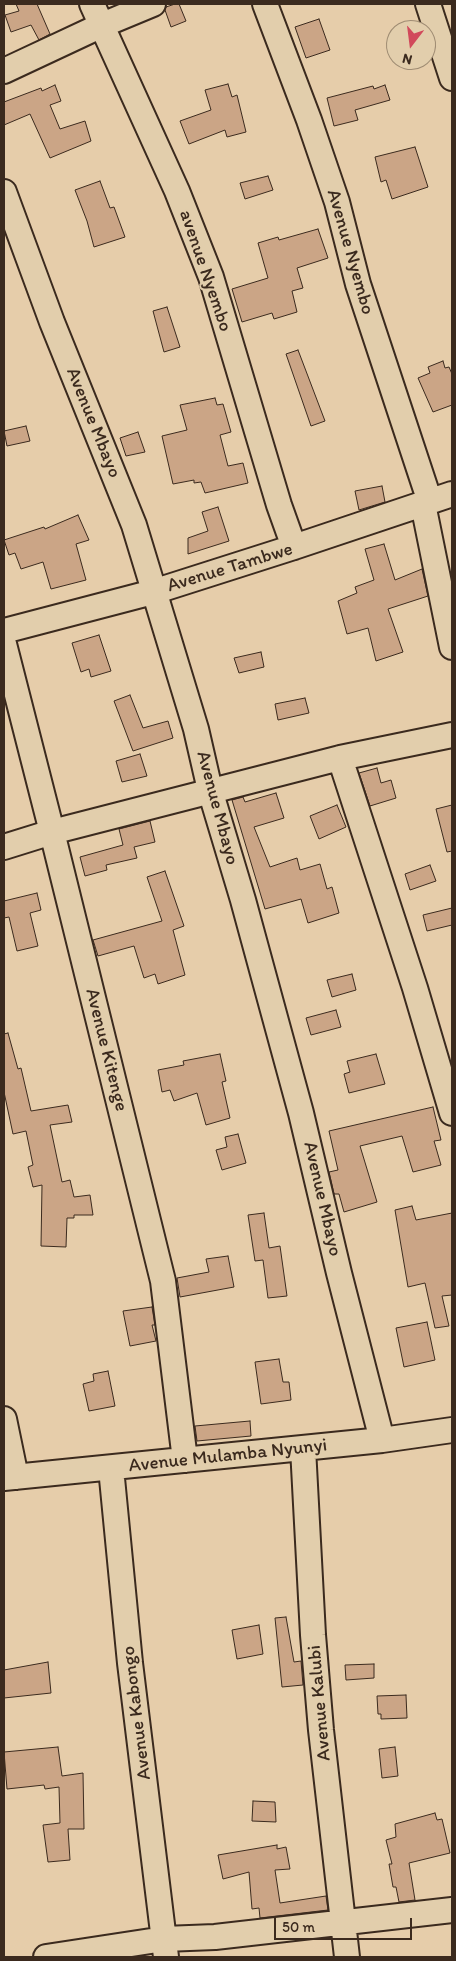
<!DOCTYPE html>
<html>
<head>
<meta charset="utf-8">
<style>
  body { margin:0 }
  #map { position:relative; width:456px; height:1961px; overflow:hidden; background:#e6cdaa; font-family:Itim,sans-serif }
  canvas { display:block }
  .frame { position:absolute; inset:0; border:5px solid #3b2a1e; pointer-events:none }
  .north { position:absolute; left:386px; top:20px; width:50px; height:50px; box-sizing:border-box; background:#e2ceac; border:1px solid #9f8c73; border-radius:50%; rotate:195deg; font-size:14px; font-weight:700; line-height:20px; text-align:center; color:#3b2a1e }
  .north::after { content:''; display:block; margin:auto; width:18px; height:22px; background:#d1495b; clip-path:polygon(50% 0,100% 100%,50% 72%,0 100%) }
  .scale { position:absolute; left:274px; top:1918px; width:138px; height:22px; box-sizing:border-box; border:2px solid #3b2a1e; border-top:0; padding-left:6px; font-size:15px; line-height:18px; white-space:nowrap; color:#3b2a1e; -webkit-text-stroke:4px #e2ceac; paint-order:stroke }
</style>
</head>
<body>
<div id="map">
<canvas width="456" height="1961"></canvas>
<div class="frame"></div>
<div class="north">N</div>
<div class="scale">50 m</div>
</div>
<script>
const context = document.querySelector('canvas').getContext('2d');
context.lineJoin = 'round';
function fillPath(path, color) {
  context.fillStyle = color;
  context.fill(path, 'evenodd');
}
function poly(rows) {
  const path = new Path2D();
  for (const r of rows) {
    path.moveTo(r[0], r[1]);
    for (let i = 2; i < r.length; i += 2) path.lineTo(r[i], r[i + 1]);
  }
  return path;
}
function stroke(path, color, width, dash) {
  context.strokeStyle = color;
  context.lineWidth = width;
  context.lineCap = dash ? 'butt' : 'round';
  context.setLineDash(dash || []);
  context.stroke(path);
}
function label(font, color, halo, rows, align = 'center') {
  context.font = font + ' Itim,sans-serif';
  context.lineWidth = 4;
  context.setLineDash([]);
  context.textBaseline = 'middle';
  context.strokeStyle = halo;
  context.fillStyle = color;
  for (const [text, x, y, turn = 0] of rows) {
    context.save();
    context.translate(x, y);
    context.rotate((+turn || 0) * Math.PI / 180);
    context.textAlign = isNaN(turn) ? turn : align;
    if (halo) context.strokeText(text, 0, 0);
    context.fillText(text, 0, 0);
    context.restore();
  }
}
const building = poly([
  [16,4,37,4,50,34,39,40,31,25,11,32,5,15,19,11,16,4],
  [175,4,179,4,186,21,171,27,165,10,166,7,175,4],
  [319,19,330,50,306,58,295,27,319,19],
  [228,84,232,97,237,95,246,132,227,137,225,130,189,144,180,121,211,110,205,90,228,84],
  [55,85,61,101,50,105,60,129,85,121,91,141,50,158,30,114,4,125,4,102,41,88,42,91,55,85],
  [385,85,390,100,355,110,358,120,334,126,327,98,373,86,374,89,385,85],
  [415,147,428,187,392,199,386,180,381,182,375,157,415,147],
  [268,176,273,190,245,199,240,183,268,176],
  [100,181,110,208,114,207,125,237,94,247,87,221,75,190,100,181],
  [318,229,328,258,297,268,303,288,292,291,297,312,274,319,272,313,242,322,232,289,268,278,258,243,278,237,279,240,318,229],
  [167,307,180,347,164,352,153,311,167,307],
  [298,350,325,421,311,426,286,354,298,350],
  [443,361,445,368,449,367,452,374,452,405,433,412,418,378,430,373,428,367,443,361],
  [215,398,217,405,223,404,231,432,220,435,228,466,243,463,248,483,205,493,201,482,194,483,194,480,173,484,162,436,187,430,180,405,215,398],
  [26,426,30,441,7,446,4,431,26,426],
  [138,432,145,452,126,456,120,438,138,432],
  [382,486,385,502,359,510,355,491,382,486],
  [218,507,229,541,188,554,188,538,208,531,202,512,218,507],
  [78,515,89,540,76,544,86,580,51,589,43,562,21,569,15,553,9,555,4,540,44,527,45,529,78,515],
  [384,544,395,580,422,569,428,596,388,609,403,652,376,661,368,628,347,634,338,601,357,593,355,587,374,580,365,549,384,544],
  [99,635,111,671,91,677,89,669,81,672,72,643,99,635],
  [261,652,264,667,239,673,234,658,261,652],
  [130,695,143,728,168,721,173,738,133,751,114,701,130,695],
  [305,698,309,713,278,720,275,704,305,698],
  [140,754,147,776,122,782,116,761,140,754],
  [377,768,381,783,391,780,396,798,370,806,359,773,377,768],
  [276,793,284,818,254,827,270,867,297,858,300,870,320,864,327,889,332,887,339,913,308,923,301,899,265,909,232,800,243,797,245,802,276,793],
  [337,805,346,827,319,839,310,816,337,805],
  [452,805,452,851,447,852,436,809,452,805],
  [150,821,155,842,134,847,137,858,106,865,107,870,85,876,80,857,123,845,119,829,150,821],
  [430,865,436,881,410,890,405,874,430,865],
  [165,871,184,926,173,930,185,975,158,984,155,974,144,978,134,946,98,956,93,940,162,921,147,877,165,871],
  [37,893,41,910,30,913,38,946,17,951,9,917,4,918,4,901,37,893],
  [452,908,452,925,427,931,423,915,452,908],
  [352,974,356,990,332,997,327,980,352,974],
  [336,1010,341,1027,311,1035,306,1018,336,1010],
  [8,1033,18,1069,21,1068,31,1111,68,1105,72,1122,50,1125,62,1182,70,1180,74,1197,90,1195,93,1215,74,1215,74,1218,67,1218,66,1247,41,1246,42,1185,33,1187,28,1167,33,1165,26,1131,13,1134,4,1092,4,1034,8,1033],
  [220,1054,226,1081,222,1082,230,1118,206,1125,197,1093,174,1101,170,1090,162,1092,158,1070,184,1065,183,1061,220,1054],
  [376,1054,385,1084,349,1093,344,1074,350,1072,347,1061,376,1054],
  [433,1107,441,1140,434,1141,441,1165,413,1172,402,1136,360,1146,377,1202,344,1212,339,1194,334,1194,329,1172,338,1170,329,1131,433,1107],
  [238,1134,246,1163,222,1170,216,1150,227,1147,225,1137,238,1134],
  [412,1206,416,1220,452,1213,452,1295,442,1296,449,1326,435,1328,425,1283,408,1287,395,1210,412,1206],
  [264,1213,269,1248,280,1246,287,1296,268,1298,263,1260,255,1261,248,1215,264,1213],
  [228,1256,234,1287,180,1297,177,1278,209,1272,206,1259,228,1256],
  [152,1307,155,1325,152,1325,156,1341,130,1346,123,1311,152,1307],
  [427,1322,435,1360,404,1367,396,1328,427,1322],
  [279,1359,283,1382,289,1382,291,1400,261,1404,255,1362,279,1359],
  [108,1371,115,1406,89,1411,83,1384,94,1381,93,1374,108,1371],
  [250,1421,251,1436,197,1441,195,1426,250,1421],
  [286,1617,294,1662,301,1661,303,1685,282,1687,275,1618,286,1617],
  [259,1625,263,1654,237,1659,232,1630,259,1625],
  [48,1662,51,1693,4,1698,4,1670,48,1662],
  [374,1664,374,1678,346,1680,345,1665,374,1664],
  [406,1695,407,1718,381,1719,381,1714,378,1714,377,1696,406,1695],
  [58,1747,62,1776,83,1773,84,1829,68,1829,70,1860,48,1862,43,1825,60,1823,59,1787,45,1789,44,1785,7,1789,4,1752,58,1747],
  [395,1747,398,1776,382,1778,379,1749,395,1747],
  [253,1801,275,1802,276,1822,252,1821,253,1801],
  [435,1813,437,1820,442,1819,450,1853,409,1863,415,1900,399,1902,396,1887,393,1887,389,1864,392,1864,386,1840,396,1837,395,1824,435,1813],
  [277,1845,277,1849,286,1847,290,1869,275,1870,280,1903,326,1896,328,1910,260,1918,259,1908,252,1909,249,1872,223,1879,218,1855,277,1845]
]);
const minor = poly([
  [92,4,177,191,211,277,279,505,294,547],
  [265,4,309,120,337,202,358,284,430,502],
  [428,4,452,78],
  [4,71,100,26,153,4],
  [4,192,52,322,134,525,196,729,210,790,243,900,301,1113,339,1273,382,1440],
  [423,504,452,647],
  [4,631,153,592,294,547,452,494],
  [4,644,52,832,163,1281,185,1460],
  [340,758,415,988,452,1113],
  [4,847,52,832,340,758,452,735],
  [4,1419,16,1477],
  [303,1448,313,1635,321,1730,347,1957],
  [111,1468,130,1663,166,1957],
  [4,1478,382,1440,452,1430],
  [46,1957,164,1939,215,1937,452,1910]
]);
const streetNames = [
  ["Avenue Nyembo",350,252,74],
  ["avenue Nyembo",205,271,71],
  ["Avenue Mbayo",93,423,68],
  ["Avenue Tambwe",230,568,-17],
  ["Avenue Mbayo",217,808,75],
  ["Avenue Kitenge",106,1050,76],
  ["Avenue Mbayo",322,1199,77],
  ["Avenue Mulamba Nyunyi",228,1456,-6],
  ["Avenue Kalubi",320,1703,-95],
  ["Avenue Kabongo",137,1713,-97]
];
fillPath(building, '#cba586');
stroke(building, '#3b2a1e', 1);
stroke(minor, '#3b2a1e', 28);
stroke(minor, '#e2ceac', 24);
label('19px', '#3b2a1e', '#e2ceac', streetNames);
</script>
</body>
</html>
